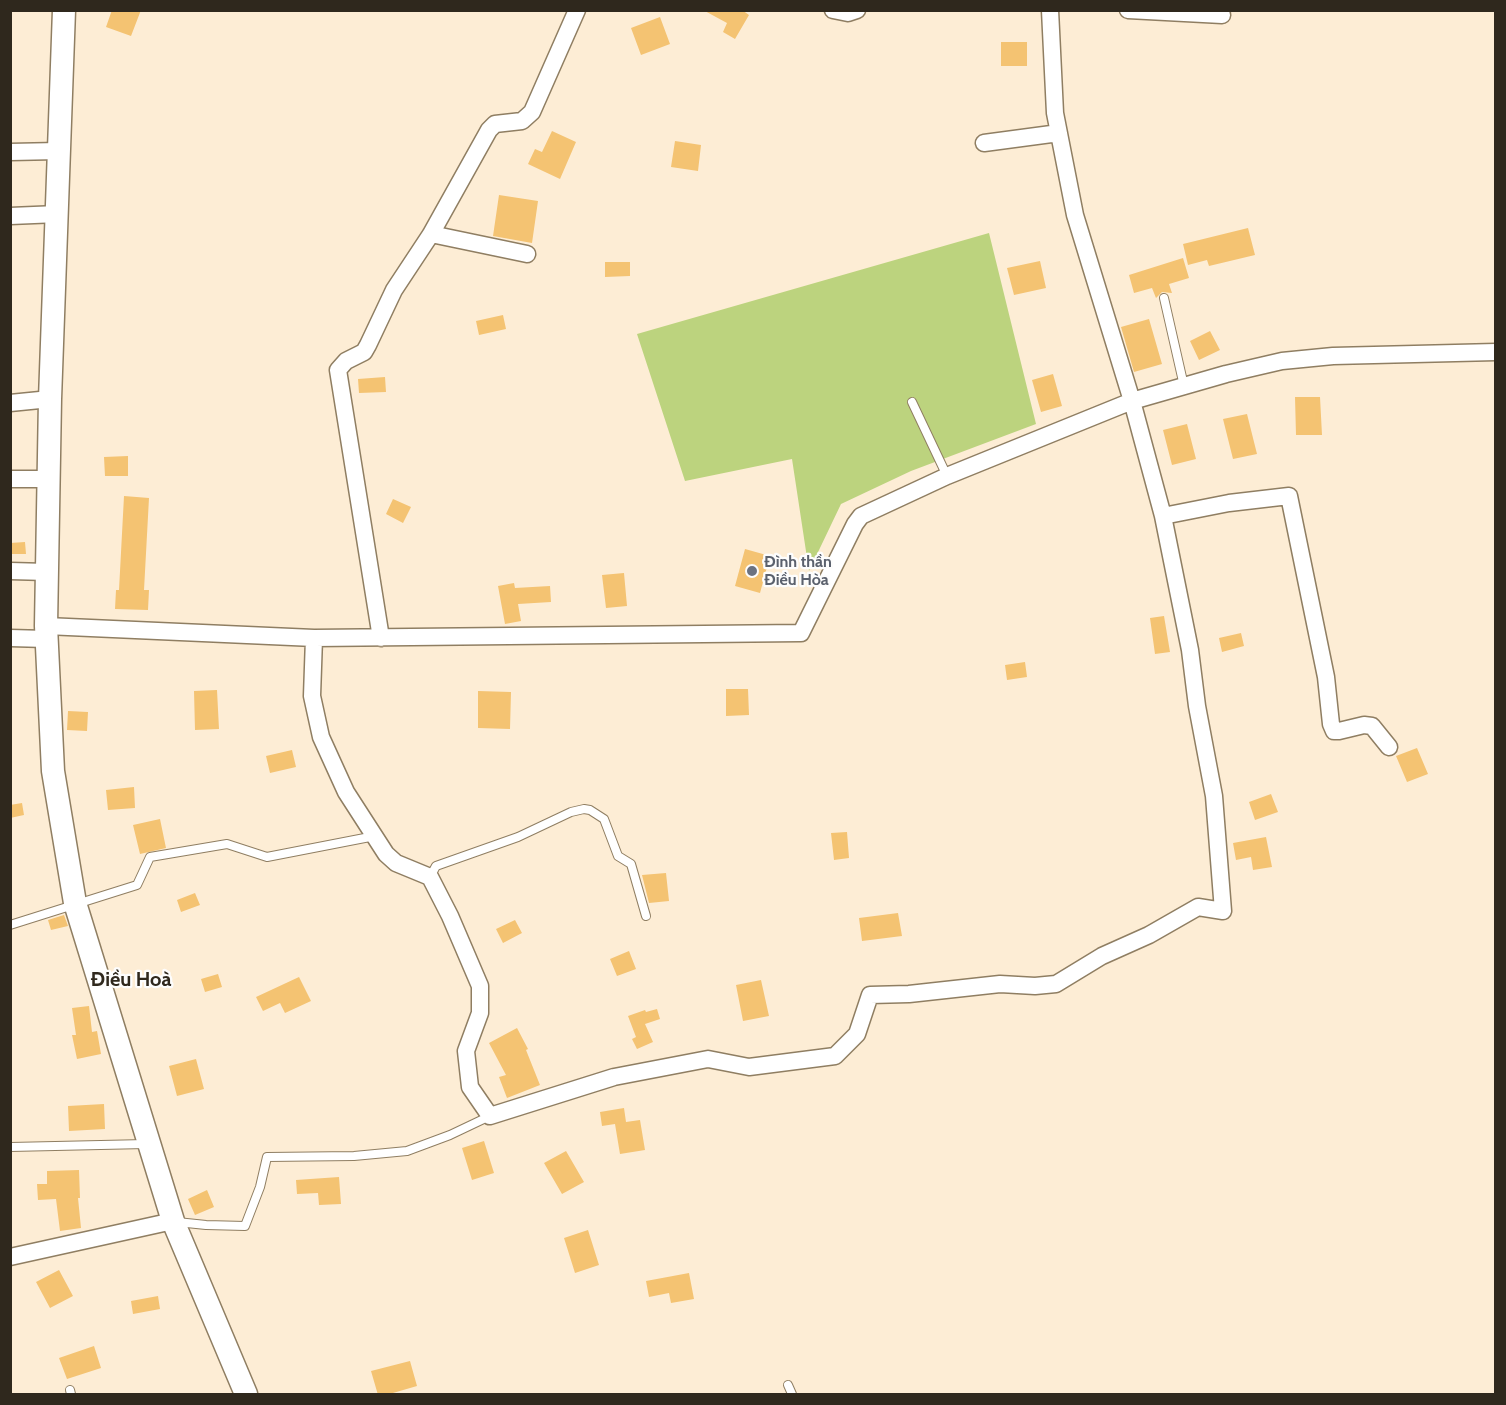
<!DOCTYPE html>
<html>
<head>
<meta charset="utf-8">
<style>
  body { margin:0 }
  #map { position:relative; width:1506px; height:1405px; overflow:hidden; background:#fdedd5; font-family:Cabin,sans-serif }
  canvas { display:block }
  .frame { position:absolute; inset:0; border:12px solid #2f281d; pointer-events:none }
</style>
</head>
<body>
<div id="map">
<canvas width="1506" height="1405"></canvas>
<div class="frame"></div>
</div>
<script>
const context = document.querySelector('canvas').getContext('2d');
context.lineJoin = 'round';
function fillPath(path, color) {
  context.fillStyle = color;
  context.fill(path, 'evenodd');
}
function poly(rows) {
  const path = new Path2D();
  for (const r of rows) {
    path.moveTo(r[0], r[1]);
    for (let i = 2; i < r.length; i += 2) path.lineTo(r[i], r[i + 1]);
  }
  return path;
}
function stroke(path, color, width, dash) {
  context.strokeStyle = color;
  context.lineWidth = width;
  context.lineCap = dash ? 'butt' : 'round';
  context.setLineDash(dash || []);
  context.stroke(path);
}
function label(font, color, halo, rows, align = 'center') {
  context.font = font + ' Cabin,sans-serif';
  context.lineWidth = 4.5;
  context.setLineDash([]);
  context.textBaseline = 'middle';
  context.strokeStyle = halo;
  context.fillStyle = color;
  for (const [text, x, y, turn = 0] of rows) {
    context.save();
    context.translate(x, y);
    context.rotate((+turn || 0) * Math.PI / 180);
    context.textAlign = isNaN(turn) ? turn : align;
    if (halo) context.strokeText(text, 0, 0);
    context.fillText(text, 0, 0);
    context.restore();
  }
}
const green = poly([
  [989,233,1036,424,911,471,841,504,809,571,792,459,685,481,637,334]
]);
const building = poly([
  [112,10,141,10,131,36,106,27],
  [703,10,742,10,749,15,735,39,723,32,727,23],
  [660,17,670,44,641,55,631,28],
  [1001,42,1027,42,1027,66,1001,66],
  [552,131,576,142,560,179,528,164,535,149,542,152],
  [675,141,701,145,698,171,671,167],
  [499,195,538,201,532,243,493,236],
  [1248,228,1255,255,1209,266,1207,260,1188,265,1183,244],
  [1183,258,1189,278,1169,284,1172,293,1162,292,1156,298,1152,288,1134,293,1129,275],
  [1040,261,1046,288,1014,295,1007,268],
  [605,262,630,262,630,276,605,277],
  [503,315,506,329,479,335,476,321],
  [1149,319,1162,364,1134,372,1121,327],
  [1210,331,1220,350,1199,360,1190,341],
  [1053,374,1062,406,1041,412,1032,380],
  [385,377,386,392,359,393,358,379],
  [1295,397,1320,397,1322,435,1296,435],
  [1247,414,1257,454,1233,459,1223,419],
  [1187,424,1196,459,1172,465,1163,430],
  [128,456,128,476,105,476,104,457],
  [124,496,149,498,144,590,149,590,148,610,115,609,116,590,119,590],
  [393,499,411,507,403,523,386,514],
  [25,542,26,554,10,554,10,543],
  [745,549,770,556,760,593,735,586],
  [624,573,627,606,606,608,602,575],
  [514,583,515,588,550,586,551,602,518,604,521,621,505,624,498,586],
  [1164,616,1170,652,1155,654,1150,618],
  [1241,633,1244,646,1222,652,1219,638],
  [1025,662,1027,677,1007,680,1005,665],
  [726,689,748,689,749,715,726,716],
  [217,690,219,729,195,730,194,691],
  [478,691,511,692,510,729,478,728],
  [68,711,88,712,87,731,67,730],
  [1417,748,1428,774,1407,782,1396,756],
  [292,750,296,767,270,773,266,756],
  [134,787,135,808,108,810,106,790],
  [1271,794,1278,812,1255,820,1249,802],
  [22,803,24,815,10,818,10,805],
  [160,819,166,848,140,854,133,825],
  [847,832,849,858,834,860,831,833],
  [1266,837,1272,867,1253,870,1251,857,1236,860,1233,843],
  [666,873,669,901,649,903,642,875],
  [195,893,200,905,181,912,177,900],
  [898,913,902,936,862,941,859,918],
  [64,915,68,926,51,930,48,920],
  [515,920,522,933,503,943,496,929],
  [629,951,636,969,617,976,610,959],
  [218,974,222,987,205,992,201,979],
  [299,977,311,1001,285,1013,280,1003,263,1011,256,997],
  [761,980,769,1016,743,1021,736,985],
  [89,1006,92,1032,97,1031,101,1054,77,1059,72,1035,76,1035,72,1008],
  [657,1009,660,1019,645,1024,653,1042,637,1049,632,1039,636,1037,628,1016,645,1010,646,1012],
  [517,1028,528,1049,526,1050,540,1085,507,1098,499,1077,506,1075,489,1043],
  [196,1059,204,1089,177,1096,169,1066],
  [104,1104,105,1129,69,1131,68,1106],
  [624,1108,626,1122,640,1120,645,1150,620,1154,615,1124,602,1126,600,1112],
  [484,1141,494,1173,472,1180,462,1148],
  [566,1151,584,1182,562,1194,544,1163],
  [79,1170,80,1198,78,1198,81,1228,60,1231,56,1199,38,1200,37,1184,47,1184,47,1171],
  [339,1177,341,1204,319,1205,318,1193,297,1194,296,1180],
  [207,1190,214,1207,195,1215,188,1199],
  [588,1230,599,1265,575,1273,564,1238],
  [59,1270,73,1296,50,1308,36,1282],
  [689,1273,694,1299,671,1303,669,1293,649,1297,646,1281],
  [158,1296,160,1309,133,1314,131,1301],
  [94,1346,101,1368,67,1379,59,1358],
  [410,1361,417,1386,386,1395,378,1395,371,1371]
]);
const lane = poly([
  [1164,298,1184,386],
  [912,402,947,476],
  [430,877,436,866,518,837,571,812,584,809,590,810,604,819,618,856,631,864,646,916],
  [10,925,137,885,150,857,227,844,267,857,375,836],
  [10,1147,146,1144],
  [177,1222,206,1225,245,1226,260,1187,267,1157,354,1156,407,1151,450,1135,490,1116],
  [788,1385,792,1394],
  [70,1390,71,1394]
]);
const street = poly([
  [833,10,848,13,857,10],
  [1128,10,1222,15],
  [984,143,1059,133],
  [10,152,58,151],
  [10,216,58,214],
  [431,234,527,254],
  [10,403,50,399],
  [12,479,48,479],
  [1163,516,1229,503,1289,496,1326,677,1331,724,1334,731,1339,731,1364,725,1372,726,1389,747],
  [10,571,47,572],
  [46,626,314,638,801,633,855,524,861,516,947,476,1132,401,1226,374,1282,361,1333,356,1496,352],
  [10,638,46,639],
  [314,638,312,696,321,737,346,792,386,854,396,863,430,877,450,916,480,986,480,1013,466,1051,470,1087,490,1116,614,1077,708,1059,749,1067,835,1056,857,1034,870,995,909,994,1000,984,1035,986,1056,984,1102,956,1149,935,1198,907,1223,911,1214,796,1197,706,1190,650,1163,516,1132,401,1075,215,1055,113,1050,10],
  [381,638,338,370,346,361,364,352,368,345,394,290,431,234,489,130,495,124,522,121,532,112,577,10],
  [10,1257,173,1221]
]);
const secondary = poly([
  [64,10,50,399,46,626,53,771,75,903,173,1221,246,1394]
]);
const markers = [
  [752,571,6,"#6b7280"]
];
const worshipNames = [
  ["Đình thần",764,562],
  ["Điều Hòa",764,580]
];
const quarterNames = [
  ["Điều Hoà",131,980]
];
fillPath(green, '#bcd37e');
fillPath(building, '#f4c372');
stroke(lane, '#8f7e62', 10);
stroke(street, '#8f7e62', 19);
stroke(secondary, '#8f7e62', 25);
stroke(lane, '#fff', 8);
stroke(street, '#fff', 16);
stroke(secondary, '#fff', 22);
for (const [x, y, r, color] of markers) {
  const dot = new Path2D();
  dot.arc(x, y, r, 0, 2 * Math.PI);
  context.fillStyle = color;
  context.fill(dot);
  stroke(dot, '#fdfdfd', 2);
}
label('bold 16px', '#5b616d', '#fdfdfd', worshipNames, 'left');
label('bold 20px', '#2f281d', '#fdfdfd', quarterNames);
</script>
</body>
</html>
